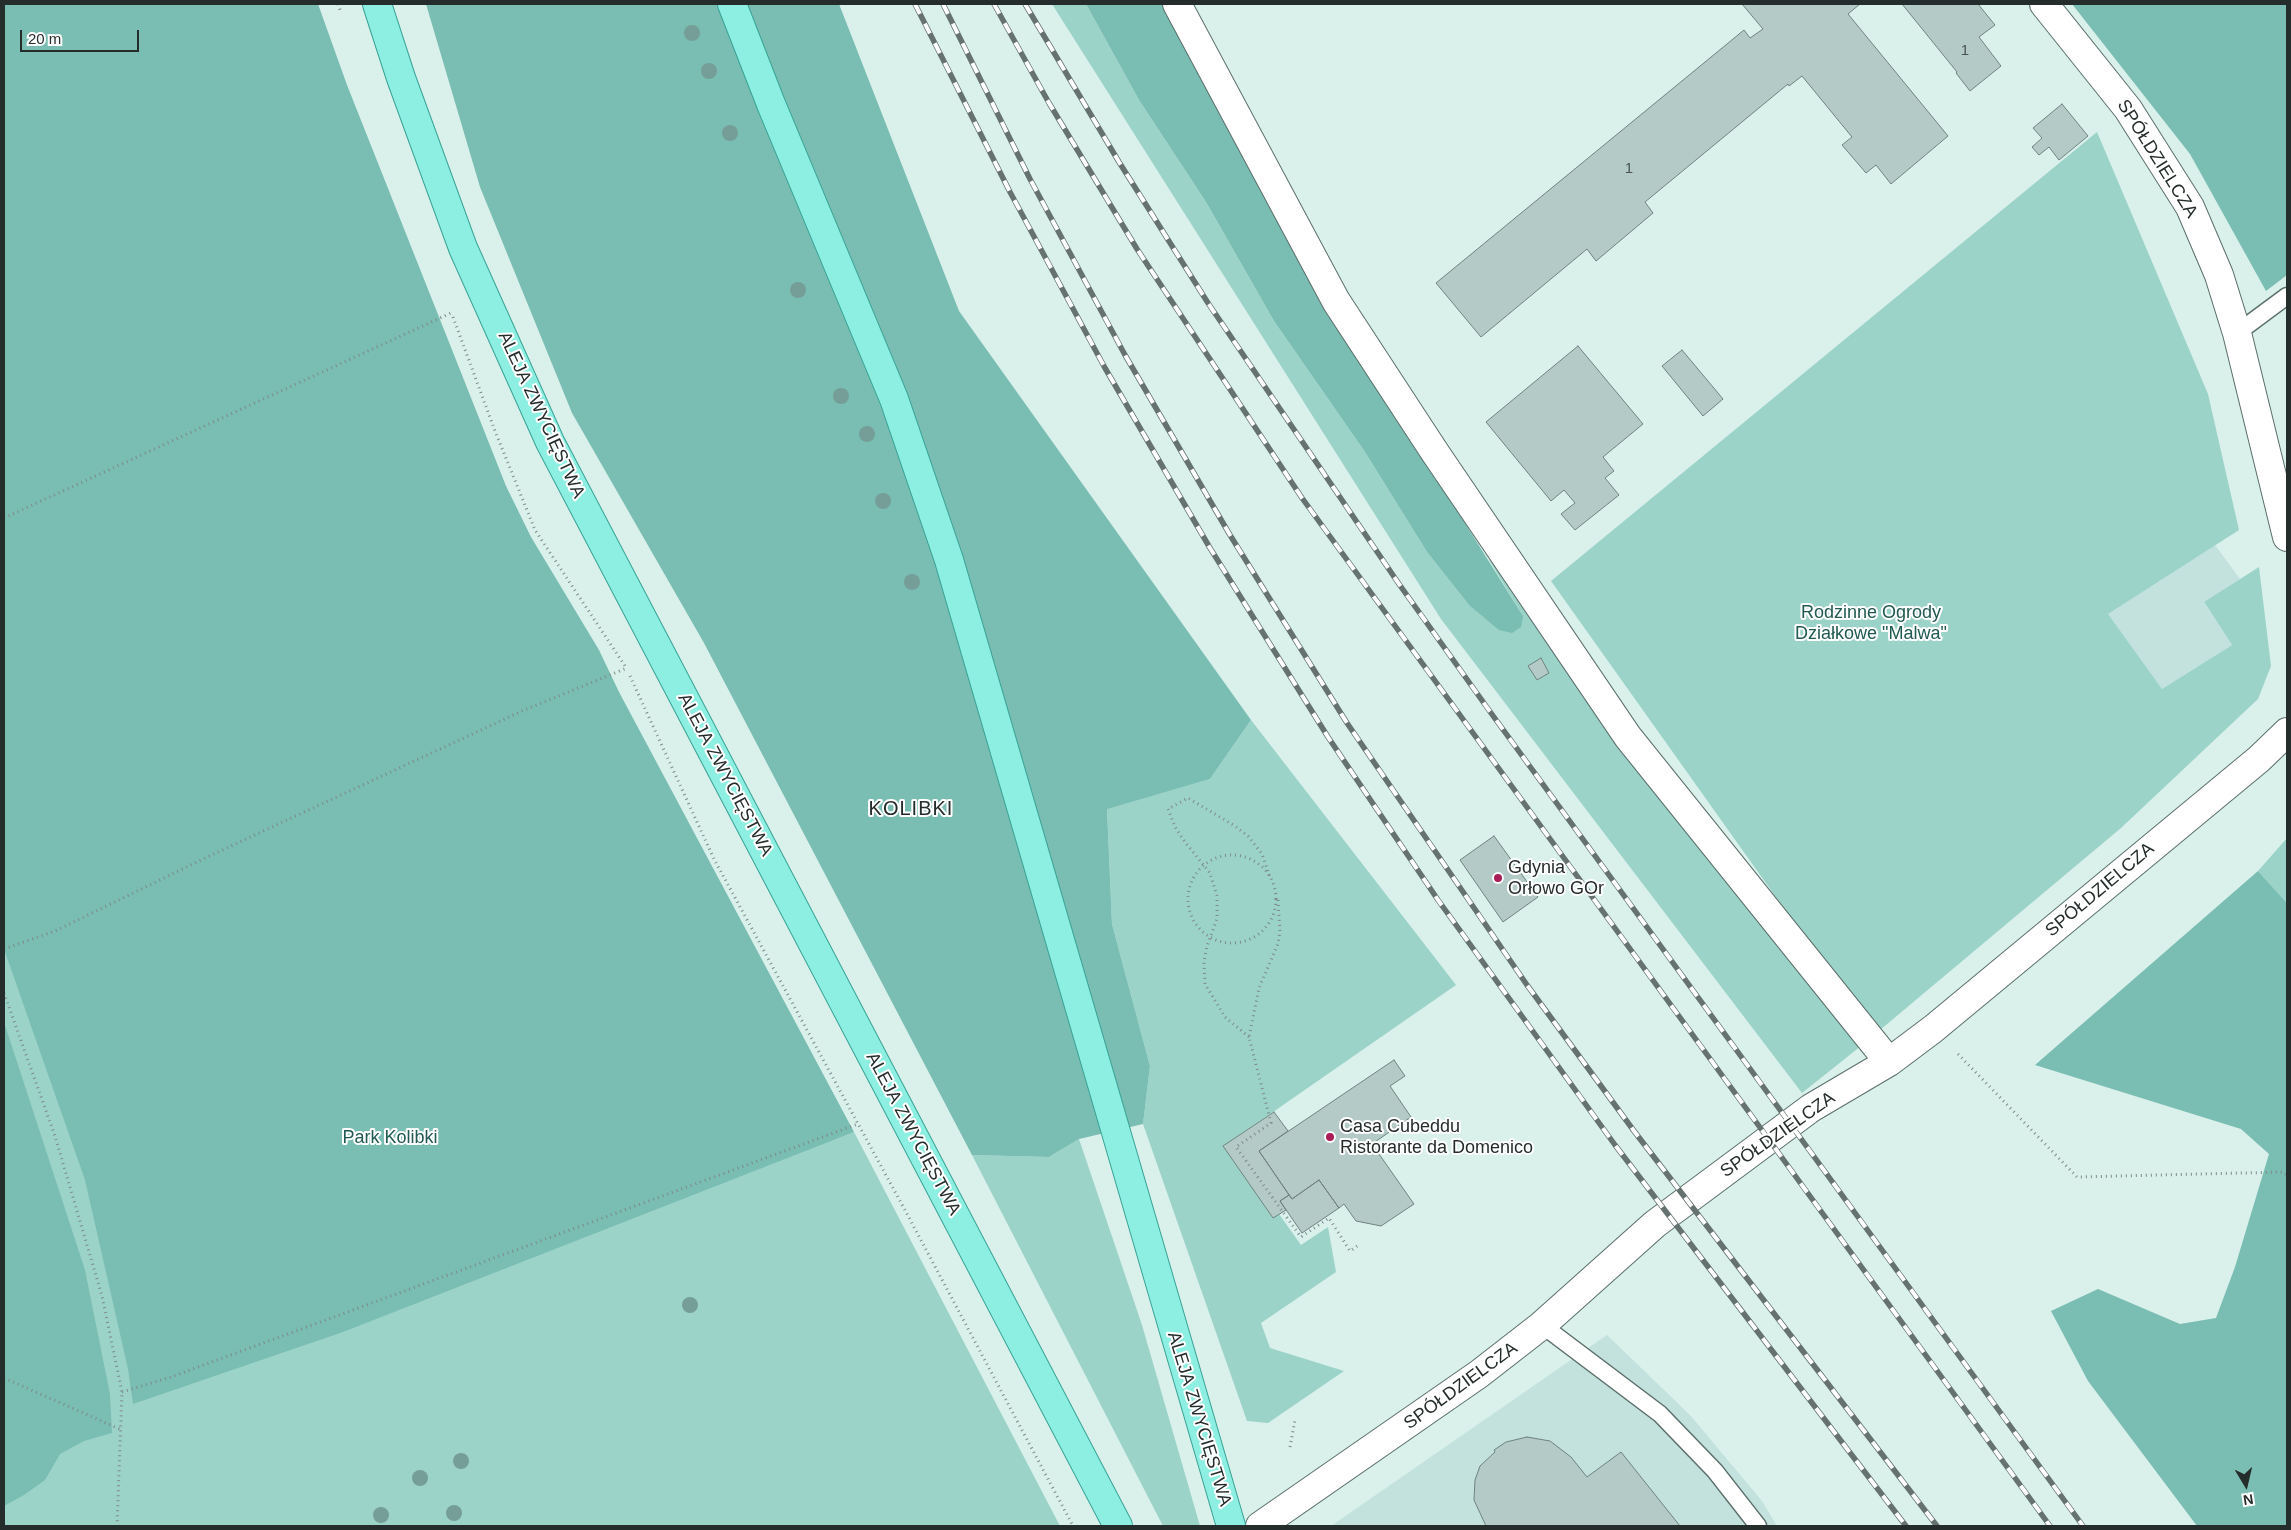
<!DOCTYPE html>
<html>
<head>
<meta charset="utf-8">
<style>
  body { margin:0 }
  #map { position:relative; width:2291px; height:1530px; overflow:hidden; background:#d9f0eb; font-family:Arial,sans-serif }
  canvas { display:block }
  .frame { position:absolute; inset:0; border:5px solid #252d2c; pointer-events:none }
  .north { position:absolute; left:2221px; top:1460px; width:50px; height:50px; -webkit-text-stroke:4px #fff; paint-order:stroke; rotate:171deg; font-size:14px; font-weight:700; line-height:20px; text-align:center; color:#252d2c }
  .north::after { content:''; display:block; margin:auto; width:18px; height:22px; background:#252d2c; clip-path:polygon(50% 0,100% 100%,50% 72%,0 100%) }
  .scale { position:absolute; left:20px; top:30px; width:119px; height:22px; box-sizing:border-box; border:2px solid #252d2c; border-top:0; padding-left:6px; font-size:15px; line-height:18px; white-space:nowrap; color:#252d2c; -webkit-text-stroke:4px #fff; paint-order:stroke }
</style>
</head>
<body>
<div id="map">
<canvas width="2291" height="1530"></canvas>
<div class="frame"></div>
<div class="north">N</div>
<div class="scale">20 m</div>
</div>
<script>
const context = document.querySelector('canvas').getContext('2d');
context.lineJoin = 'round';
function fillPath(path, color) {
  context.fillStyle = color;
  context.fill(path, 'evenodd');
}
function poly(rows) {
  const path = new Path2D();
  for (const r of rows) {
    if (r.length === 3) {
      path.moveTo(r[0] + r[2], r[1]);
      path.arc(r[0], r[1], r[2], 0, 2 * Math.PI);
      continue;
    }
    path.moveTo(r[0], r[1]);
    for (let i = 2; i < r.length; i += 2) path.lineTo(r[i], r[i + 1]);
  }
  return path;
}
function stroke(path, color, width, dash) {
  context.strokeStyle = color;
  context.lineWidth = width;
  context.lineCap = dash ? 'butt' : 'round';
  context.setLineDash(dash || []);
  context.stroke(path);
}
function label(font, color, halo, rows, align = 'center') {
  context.font = font + ' Arial,sans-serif';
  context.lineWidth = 4;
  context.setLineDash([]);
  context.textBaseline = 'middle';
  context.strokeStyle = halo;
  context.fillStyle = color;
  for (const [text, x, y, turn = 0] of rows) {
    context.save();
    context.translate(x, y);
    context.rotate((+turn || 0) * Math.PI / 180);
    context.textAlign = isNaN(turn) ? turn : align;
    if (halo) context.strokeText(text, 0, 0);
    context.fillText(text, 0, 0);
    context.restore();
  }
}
const built = poly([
  [2215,545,2240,579,2204,603,2232,645,2162,689,2107,614],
  [1607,1335,1690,1415,1762,1501,1777,1526,1331,1526]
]);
const green = poly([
  [4,4,503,528,830,1141,854,1132,1060,1526,4,1526],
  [1052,4,1086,4,1139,100,1206,202,1274,321,1365,452,1427,552,1469,605,1523,616,1489,560,1516,579,1866,1042,1802,1093,1441,619],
  [2097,132,2208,394,2239,530,2108,614,2162,689,2232,645,2204,602,2259,567,2271,666,2258,699,2121,828,1874,1035,1551,581],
  [1251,720,1456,985,1224,1146,1273,1218,1279,1214,1301,1245,1328,1227,1336,1272,1261,1323,1270,1348,1344,1371,1268,1423,1247,1421,1143,1124,1150,1066,1112,924,1107,808,1210,779],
  [2287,838,2287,903,2258,871],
  [1079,1139,1142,1325,1200,1526,1163,1526,972,1155,1049,1157]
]);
const forest = poly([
  [4,4,318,4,347,85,506,486,531,537,599,650,619,692,854,1132,343,1332,133,1404,128,1369,85,1180,4,949],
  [426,4,839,4,959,311,1251,720,1210,779,1107,809,1112,924,1150,1066,1143,1124,1079,1139,1049,1157,972,1155,704,643,572,413,480,187],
  [1086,4,1164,4,1398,416,1523,616,1521,627,1512,633,1499,630,1469,605,1427,552,1365,452,1274,321,1206,202,1139,100],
  [2072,4,2287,4,2287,275,2266,291,2190,154],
  [2258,871,2287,903,2287,1526,2197,1526,2088,1381,2051,1311,2098,1289,2180,1324,2216,1318,2235,1267,2269,1154,2241,1129,2035,1065],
  [4,1022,85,1270,110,1394,112,1433,84,1441,60,1454,45,1480,24,1495,4,1506]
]);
const building = poly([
  [1742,4,1860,4,1848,14,1948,136,1891,184,1876,165,1866,173,1842,145,1852,137,1802,76,1789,86,1788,84,1645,202,1653,213,1596,261,1587,249,1481,337,1436,283,1744,30,1750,38,1763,29,1742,4],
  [1902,4,1978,4,1995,25,1979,37,2001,66,1970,91,1956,73,1957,72,1902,4],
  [2062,104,2088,136,2059,160,2049,147,2039,155,2032,147,2042,138,2033,128,2062,104],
  [1578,346,1643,424,1603,457,1614,471,1605,478,1619,495,1575,530,1561,514,1575,503,1564,490,1551,501,1486,422,1578,346],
  [1682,350,1723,399,1703,416,1662,366,1682,350],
  [1541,658,1549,673,1537,680,1528,666,1541,658],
  [1494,836,1538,897,1503,922,1460,860,1494,836],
  [1394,1060,1405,1076,1390,1086,1411,1117,1372,1144,1414,1204,1381,1226,1356,1221,1344,1204,1339,1208,1319,1180,1292,1199,1259,1151,1394,1060],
  [1274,1112,1288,1131,1259,1151,1289,1195,1280,1201,1286,1210,1273,1218,1223,1146,1274,1112],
  [1319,1180,1339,1208,1302,1233,1280,1201,1289,1195,1292,1199,1319,1180],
  [1527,1437,1550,1441,1571,1457,1587,1477,1621,1452,1680,1526,1486,1526,1474,1500,1475,1480,1480,1466,1495,1452,1494,1450,1506,1442,1527,1437]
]);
const path = poly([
  [338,4,341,13],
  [453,317,495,431,535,530,625,666],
  [4,518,451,313],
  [630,676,714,859,906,1212,1073,1526],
  [1232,899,44],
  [1278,900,1280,931,1278,944,1259,988,1249,1037,1271,1123,1236,1147,1301,1237,1329,1218,1350,1251,1360,1244],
  [4,949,55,931,203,859,522,711,627,668],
  [4,993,55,1136,102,1296,122,1392,117,1526],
  [1249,1037,1225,1017,1205,984,1204,962,1207,946,1217,919,1217,896,1210,873,1185,842,1175,827,1168,809,1188,798,1235,826,1248,836,1262,854,1270,877],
  [1958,1054,2077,1177,2283,1172,2287,1175],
  [4,1378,122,1430],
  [122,1392,171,1377,858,1124],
  [1290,1447,1295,1420]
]);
const lane = poly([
  [2237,333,2287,296],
  [1542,1325,1660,1414,1715,1471,1758,1526]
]);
const street = poly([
  [1177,4,1336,301,1434,451,1628,737,1889,1062],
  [2044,4,2128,109,2190,207,2219,275,2237,333,2287,537],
  [1260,1526,1479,1374,1542,1325,1655,1224,1811,1108,1889,1062,1933,1029,2259,759,2287,732]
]);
const primary = poly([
  [377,4,401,78,463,248,550,442,1118,1526],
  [732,4,771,104,894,399,949,560,1231,1526]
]);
const rail = poly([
  [915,4,1010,192,1105,368,1210,548,1328,737,1438,900,1615,1145,1906,1526],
  [943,4,1030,179,1125,355,1230,535,1347,723,1527,985,1634,1131,1937,1526],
  [994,4,1049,103,1137,249,1302,498,2050,1526],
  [1025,4,1119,162,1208,303,1399,584,1491,713,2083,1526]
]);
const trees = [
  [692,33],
  [709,71],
  [730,133],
  [798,290],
  [841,396],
  [867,434],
  [883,501],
  [912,582],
  [690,1305],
  [461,1461],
  [420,1478],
  [454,1513],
  [381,1515]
];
const markers = [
  [1498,878,5,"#ab1c58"],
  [1330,1137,5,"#ab1c58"]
];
const numberNames = [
  ["1",1965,51],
  ["1",1629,169]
];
const streetNames = [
  ["SPÓŁDZIELCZA",2157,159,58],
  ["ALEJA ZWYCIĘSTWA",541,415,65],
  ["ALEJA ZWYCIĘSTWA",725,775,62],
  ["SPÓŁDZIELCZA",2100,890,-40],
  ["ALEJA ZWYCIĘSTWA",913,1134,62],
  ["SPÓŁDZIELCZA",1778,1135,-35],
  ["SPÓŁDZIELCZA",1461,1386,-36],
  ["ALEJA ZWYCIĘSTWA",1199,1419,73]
];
const parkNames = [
  ["Rodzinne Ogrody",1871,613],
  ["Działkowe \"Malwa\"",1871,634],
  ["Park Kolibki",390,1138]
];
const poiNames = [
  ["Gdynia",1508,868],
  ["Orłowo GOr",1508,889],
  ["Casa Cubeddu",1340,1127],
  ["Ristorante da Domenico",1340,1148]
];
const quarterNames = [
  ["KOLIBKI",911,809]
];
fillPath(built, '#c3e2dd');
fillPath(green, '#9cd3c9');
fillPath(forest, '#7abdb2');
fillPath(building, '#b4cac6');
stroke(building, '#6e837f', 1);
stroke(lane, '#5b6f6b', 19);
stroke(street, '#5b6f6b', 30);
stroke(primary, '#37a395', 30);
stroke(path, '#7c8b89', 3, [1, 4]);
stroke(lane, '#fff', 16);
stroke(street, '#fff', 28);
stroke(primary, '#8deee2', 28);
stroke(rail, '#657270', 5.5);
stroke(rail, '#fff', 4, [11]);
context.fillStyle = '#749e97';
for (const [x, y] of trees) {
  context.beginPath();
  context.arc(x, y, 8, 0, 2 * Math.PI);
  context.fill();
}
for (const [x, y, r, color] of markers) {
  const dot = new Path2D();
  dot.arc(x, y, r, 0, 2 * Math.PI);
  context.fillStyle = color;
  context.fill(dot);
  stroke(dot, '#fff', 2);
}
label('15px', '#495452', null, numberNames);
label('18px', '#252d2c', '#fff', streetNames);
label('18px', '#215a52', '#fff', parkNames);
label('18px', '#252d2c', '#fff', poiNames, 'left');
context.letterSpacing = '1px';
label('20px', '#252d2c', '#fff', quarterNames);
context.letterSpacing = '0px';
</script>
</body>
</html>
